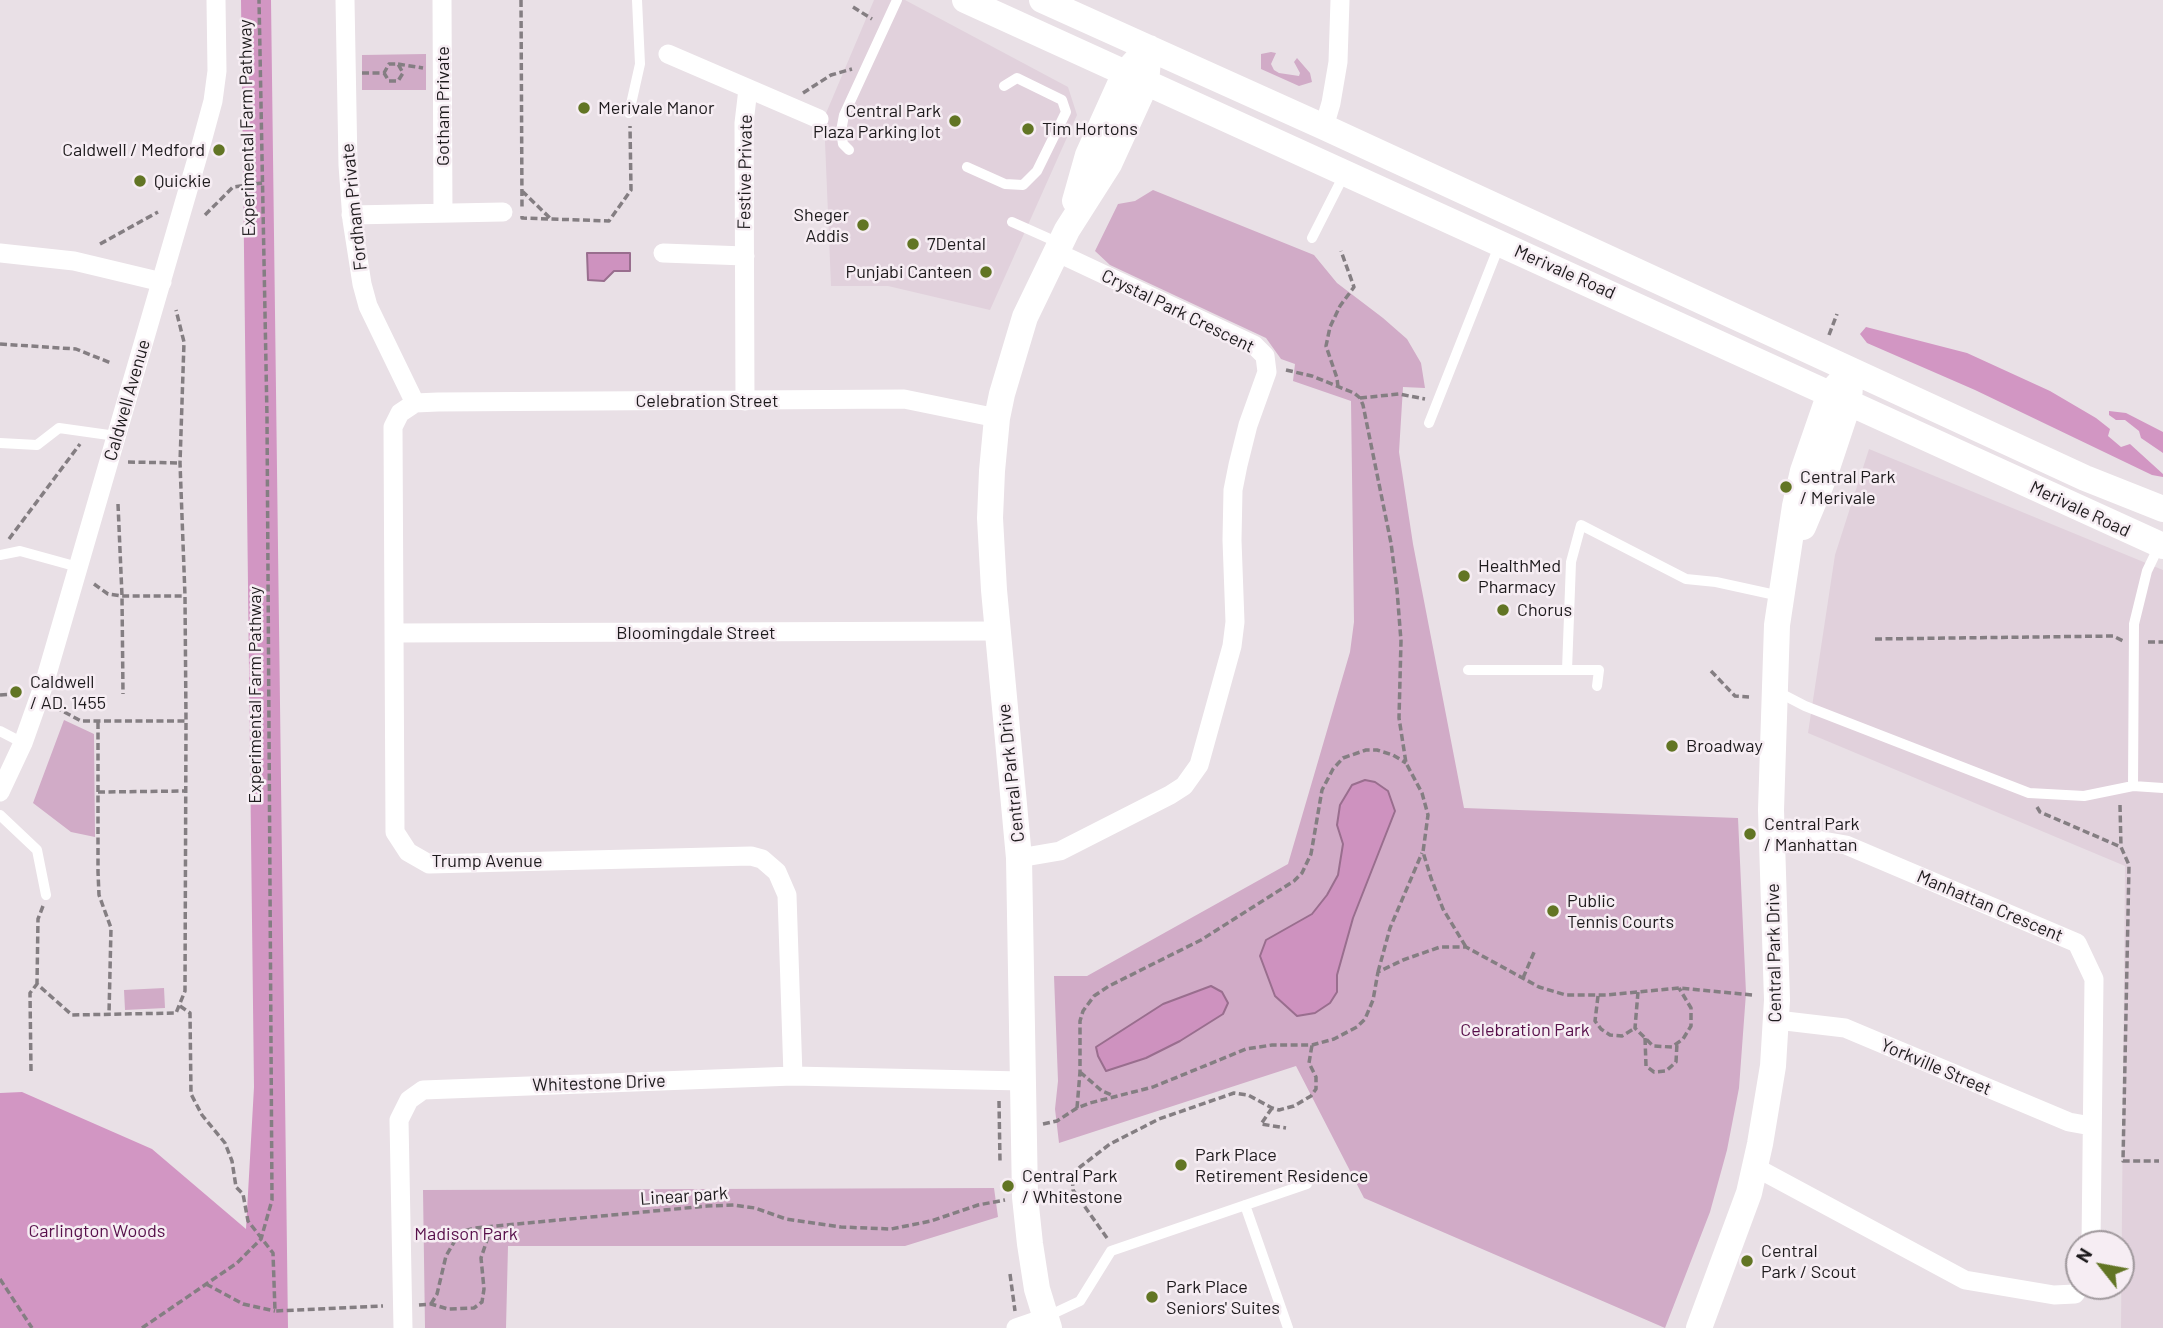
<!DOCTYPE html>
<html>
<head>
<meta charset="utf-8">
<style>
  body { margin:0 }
  #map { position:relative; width:2163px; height:1328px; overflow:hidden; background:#e9e0e6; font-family:Barlow,sans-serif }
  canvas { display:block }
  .north { position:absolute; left:2065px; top:1230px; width:70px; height:70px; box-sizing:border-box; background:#f6edf3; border:2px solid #a0999d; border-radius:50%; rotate:301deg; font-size:19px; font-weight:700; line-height:28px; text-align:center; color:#1e1b1d }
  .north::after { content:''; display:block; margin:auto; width:24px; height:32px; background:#627524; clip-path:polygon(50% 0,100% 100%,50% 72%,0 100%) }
</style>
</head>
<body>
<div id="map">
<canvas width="2163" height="1328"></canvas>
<div class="north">N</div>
</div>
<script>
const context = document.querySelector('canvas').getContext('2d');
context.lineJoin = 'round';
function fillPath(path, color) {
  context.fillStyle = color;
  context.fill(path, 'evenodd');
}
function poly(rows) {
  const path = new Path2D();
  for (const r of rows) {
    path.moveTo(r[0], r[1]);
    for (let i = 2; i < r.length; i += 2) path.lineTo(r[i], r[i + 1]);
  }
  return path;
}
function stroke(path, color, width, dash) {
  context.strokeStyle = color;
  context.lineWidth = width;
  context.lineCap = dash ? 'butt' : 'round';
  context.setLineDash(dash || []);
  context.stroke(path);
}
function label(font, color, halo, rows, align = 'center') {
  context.font = font + ' Barlow,sans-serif';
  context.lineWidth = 5;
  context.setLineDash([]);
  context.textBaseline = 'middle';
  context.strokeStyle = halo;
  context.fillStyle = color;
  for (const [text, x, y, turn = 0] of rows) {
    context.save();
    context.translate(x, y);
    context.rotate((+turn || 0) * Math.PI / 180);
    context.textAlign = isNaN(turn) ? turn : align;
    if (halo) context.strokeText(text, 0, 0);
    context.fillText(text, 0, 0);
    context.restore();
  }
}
const built = poly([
  [874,0,905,0,1068,87,1077,115,990,310,888,286,831,286,824,118],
  [1869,449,2163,570,2163,1328,2121,1328,2125,866,1808,733,1835,555]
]);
const green = poly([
  [1271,52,1276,53,1271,64,1274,70,1279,73,1299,76,1300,73,1294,62,1297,58,1310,73,1312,82,1299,86,1261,69,1261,54],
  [426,54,426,90,362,90,362,55],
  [1153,190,1314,255,1337,283,1383,318,1407,339,1421,363,1425,388,1403,387,1399,452,1413,544,1464,808,1738,818,1746,993,1739,1088,1727,1150,1710,1212,1665,1328,1364,1198,1296,1066,1059,1143,1055,1109,1058,1081,1054,976,1087,976,1288,864,1350,652,1354,622,1351,401,1293,381,1295,364,1281,359,1266,338,1110,265,1095,251,1118,204,1135,201],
  [64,720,94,734,95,837,71,832,33,803],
  [164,988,165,1008,125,1010,124,990],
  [994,1188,998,1217,905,1246,508,1246,506,1328,425,1328,423,1190]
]);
const forest = poly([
  [241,0,271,0,288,1328,0,1328,0,1093,22,1092,152,1149,246,1229,254,1087],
  [1866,327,1967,353,2050,391,2096,418,2110,429,2108,436,2121,447,2130,444,2163,474,2163,477,2152,475,1975,390,1867,343,1860,334],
  [2109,411,2126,413,2163,432,2163,453,2141,438,2139,431,2125,420,2116,420,2109,415]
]);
const water = poly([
  [587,253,630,253,630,271,614,271,604,281,588,280,587,253],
  [1365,780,1375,782,1388,791,1395,811,1353,918,1337,975,1337,992,1330,1003,1315,1013,1297,1016,1275,996,1260,956,1266,940,1312,914,1327,895,1338,875,1343,844,1337,825,1340,805,1352,785,1365,780],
  [1211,986,1222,992,1228,1003,1223,1014,1180,1041,1146,1058,1106,1071,1098,1056,1096,1047,1163,1004,1211,986]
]);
const path = poly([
  [521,0,522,208],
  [853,7,872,19],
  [398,64,423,68],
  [362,73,384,73,389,64,398,64,403,73,398,81,389,81,384,73],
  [803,93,831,75,852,69],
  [522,191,551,219],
  [205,215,233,187,262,183],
  [522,216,522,218,609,221,631,190,630,126],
  [100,244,158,212],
  [1829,335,1837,314],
  [0,344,76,349,111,363],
  [1286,370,1312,376,1354,393,1360,398,1363,405,1391,543,1397,590,1401,641,1399,718,1406,763,1422,793,1428,815,1423,852,1431,878,1443,909,1466,947],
  [1338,387,1337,378,1326,346,1330,327,1340,306,1354,287,1341,251],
  [1360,398,1399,394,1425,399],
  [128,462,180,463],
  [118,504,122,596,123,694],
  [9,539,80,444],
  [94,584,108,594,122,596,185,596],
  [1875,639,2113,636,2123,641],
  [2148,642,2163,642],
  [1711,671,1735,696,1749,697],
  [0,695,12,694],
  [55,707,81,721,186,721],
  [98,722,98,872,99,895,111,928,109,1014],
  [98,792,186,791],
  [2120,805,2121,847],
  [2037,807,2040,812,2121,847,2129,865,2123,1161,2159,1161],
  [43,906,38,919,37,984,72,1015,176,1013,185,991,186,721,185,596,180,463,184,342,176,310],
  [1378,972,1390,928,1422,853],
  [1523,978,1535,950],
  [1638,992,1635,1028,1653,1046,1672,1047,1683,1039,1691,1026,1691,1008,1679,988],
  [1598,996,1595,1021,1601,1029,1610,1035,1622,1036,1635,1028],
  [180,1006,190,1013,191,1094,202,1115,225,1143,232,1161,236,1187,243,1194,248,1221,273,1253,275,1311,383,1306],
  [1645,1038,1646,1066,1654,1072,1666,1071,1676,1062,1677,1043],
  [31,1071,30,993,37,984],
  [1080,1072,1102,1091,1112,1095],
  [999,1101,1000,1162],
  [1077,1108,1080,1072,1080,1021,1083,1011,1094,996,1109,986,1201,940,1294,881,1302,873,1311,854,1322,790,1333,769,1343,758,1366,750,1377,750,1393,755,1406,763],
  [1272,1108,1261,1124,1286,1128],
  [1043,1124,1057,1121,1077,1108,1090,1103,1153,1087,1246,1049,1272,1045,1312,1045,1334,1039,1357,1027,1365,1019,1373,1000,1378,972,1403,960,1440,947,1466,947,1539,987,1566,995,1607,995,1679,988,1753,995],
  [1051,1172,1072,1174],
  [1107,1238,1073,1190,1072,1174,1080,1167,1110,1144,1159,1119,1234,1093,1248,1095,1272,1108,1279,1110,1294,1106,1311,1096,1316,1089,1316,1077,1309,1063,1312,1045],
  [1010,1274,1015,1311],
  [0,1279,32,1328],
  [206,1284,243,1304,275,1311],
  [431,1304,437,1294,446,1256,460,1232,475,1228,707,1206,734,1205,755,1208,786,1219,841,1227,891,1229,931,1221,978,1205,1005,1200],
  [419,1305,431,1304,448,1309,474,1308,482,1302,484,1289,481,1258,492,1225],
  [142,1328,237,1263,261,1239,272,1200,267,417,259,0]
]);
const lane = poly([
  [629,113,640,64,637,0],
  [849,150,843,144,841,131,844,115,897,0],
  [967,167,1005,184,1023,185,1037,171,1066,112,1062,100,1017,78,1004,86],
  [1012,222,1059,243],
  [1312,238,1345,173],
  [1429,423,1499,246],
  [0,443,37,445,59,428,116,436],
  [0,555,20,551,78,567],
  [1468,670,1599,670,1597,686],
  [1567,670,1571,562,1581,525,1686,579,1716,582,1780,596],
  [1778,692,1805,706,2029,793,2084,796,2133,786,2163,788],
  [0,731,23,743],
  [2133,786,2134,624,2147,571,2159,546],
  [0,815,37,850,46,895],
  [1245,1205,1288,1328],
  [1046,1317,1080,1301,1111,1251,1307,1184]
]);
const street = poly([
  [345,0,348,165,352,220,362,284,368,306,415,403],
  [442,0,443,213],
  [668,54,819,119],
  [1324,127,1331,103,1338,62,1340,0],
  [351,215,503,212],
  [0,253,74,261,162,282],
  [663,253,745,256],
  [745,401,744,123,748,89],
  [395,633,997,631],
  [0,792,23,743,45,681,201,145,213,101,217,71,216,0],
  [1772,832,1846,845,2077,943,2094,979,2091,1244],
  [1019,858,1060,851,1170,795,1184,786,1199,765,1232,646,1235,622,1232,540,1233,490,1238,465,1248,425,1267,372,1265,356,1254,345,1056,252],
  [1777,1020,1845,1028,2069,1122,2091,1126],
  [793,1076,787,895,777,872,762,859,751,856,429,864,408,852,395,832,393,427,400,413,415,403,438,402,904,399,997,418],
  [1755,1167,1965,1280,2054,1295,2075,1294,2080,1286],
  [403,1328,399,1120,409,1100,423,1090,793,1076,1022,1081],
  [1016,1328,1045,1318]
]);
const secondary = poly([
  [965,0,2163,546],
  [1042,0,1324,127,2085,478,2163,509],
  [1075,201,1088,155,1125,73,1136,61],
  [1803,527,1824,477,1849,402,1850,384],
  [1049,1328,1037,1289,1030,1244,1025,1197,1019,858,994,590,990,518,992,471,997,418,1002,394,1025,317,1067,230,1109,164,1146,83,1149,48],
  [1699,1328,1749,1193,1760,1144,1773,1066,1777,1000,1771,810,1777,625,1795,506,1803,471,1830,393,1842,380]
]);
const markers = [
  [584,108,7,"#627524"],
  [955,121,7,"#627524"],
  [1028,129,7,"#627524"],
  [219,150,7,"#627524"],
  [140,181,7,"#627524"],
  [863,225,7,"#627524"],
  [913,244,7,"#627524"],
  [986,272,7,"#627524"],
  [1786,487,7,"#627524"],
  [1464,576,7,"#627524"],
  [1503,610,7,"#627524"],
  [16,692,7,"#627524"],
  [1672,746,7,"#627524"],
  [1750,834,7,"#627524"],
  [1553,911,7,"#627524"],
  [1181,1165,7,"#627524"],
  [1008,1186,7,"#627524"],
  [1747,1261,7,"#627524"],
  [1152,1297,7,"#627524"]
];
const streetNames = [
  ["Gotham Private",443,106,-90],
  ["Experimental Farm Pathway",247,128,-91],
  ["Festive Private",745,172,-89],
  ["Fordham Private",354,207,-96],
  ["Merivale Road",1565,272,24],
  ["Crystal Park Crescent",1178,311,26],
  ["Caldwell Avenue",127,400,-74],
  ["Celebration Street",707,401],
  ["Merivale Road",2080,509,25],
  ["Bloomingdale Street",696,633],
  ["Experimental Farm Pathway",255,695,-90],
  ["Central Park Drive",1011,773,-96],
  ["Trump Avenue",487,861],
  ["Manhattan Crescent",1990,906,23],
  ["Central Park Drive",1774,953,-91],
  ["Yorkville Street",1936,1067,23],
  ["Whitestone Drive",599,1083,-2],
  ["Linear park",684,1196,-4]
];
const poiNames = [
  ["Merivale Manor",598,108],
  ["Central Park",941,111,"right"],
  ["Plaza Parking lot",941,132,"right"],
  ["Tim Hortons",1042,129],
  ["Caldwell / Medford",205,150,"right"],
  ["Quickie",154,181],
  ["Sheger",849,215,"right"],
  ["Addis",849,236,"right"],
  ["7Dental",927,244],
  ["Punjabi Canteen",972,272,"right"],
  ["Central Park",1800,477],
  ["/ Merivale",1800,498],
  ["HealthMed",1478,566],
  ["Pharmacy",1478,587],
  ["Chorus",1517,610],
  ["Caldwell",30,682],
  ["/ AD. 1455",30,703],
  ["Broadway",1686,746],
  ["Central Park",1764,824],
  ["/ Manhattan",1764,845],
  ["Public",1567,901],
  ["Tennis Courts",1567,922],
  ["Park Place",1195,1155],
  ["Retirement Residence",1195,1176],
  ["Central Park",1022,1176],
  ["/ Whitestone",1022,1197],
  ["Central",1761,1251],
  ["Park / Scout",1761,1272],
  ["Park Place",1166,1287],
  ["Seniors' Suites",1166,1308]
];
const parkNames = [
  ["Celebration Park",1525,1030],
  ["Carlington Woods",97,1231],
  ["Madison Park",466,1234]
];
fillPath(built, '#e1d1dc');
fillPath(green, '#d1abc7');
fillPath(forest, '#d296c3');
fillPath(water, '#ce92bf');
stroke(water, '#996e8e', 2);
stroke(path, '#847e82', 3.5, [7, 3.5]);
stroke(lane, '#fff', 10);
stroke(street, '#fff', 19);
stroke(secondary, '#fff', 26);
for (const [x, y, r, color] of markers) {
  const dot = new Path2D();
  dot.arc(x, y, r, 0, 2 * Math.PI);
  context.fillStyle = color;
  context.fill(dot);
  stroke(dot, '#f6edf3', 2.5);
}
label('18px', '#1e1b1d', '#f6edf3', streetNames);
label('18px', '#1e1b1d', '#f6edf3', poiNames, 'left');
label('18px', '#570f4a', '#f6edf3', parkNames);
</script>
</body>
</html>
